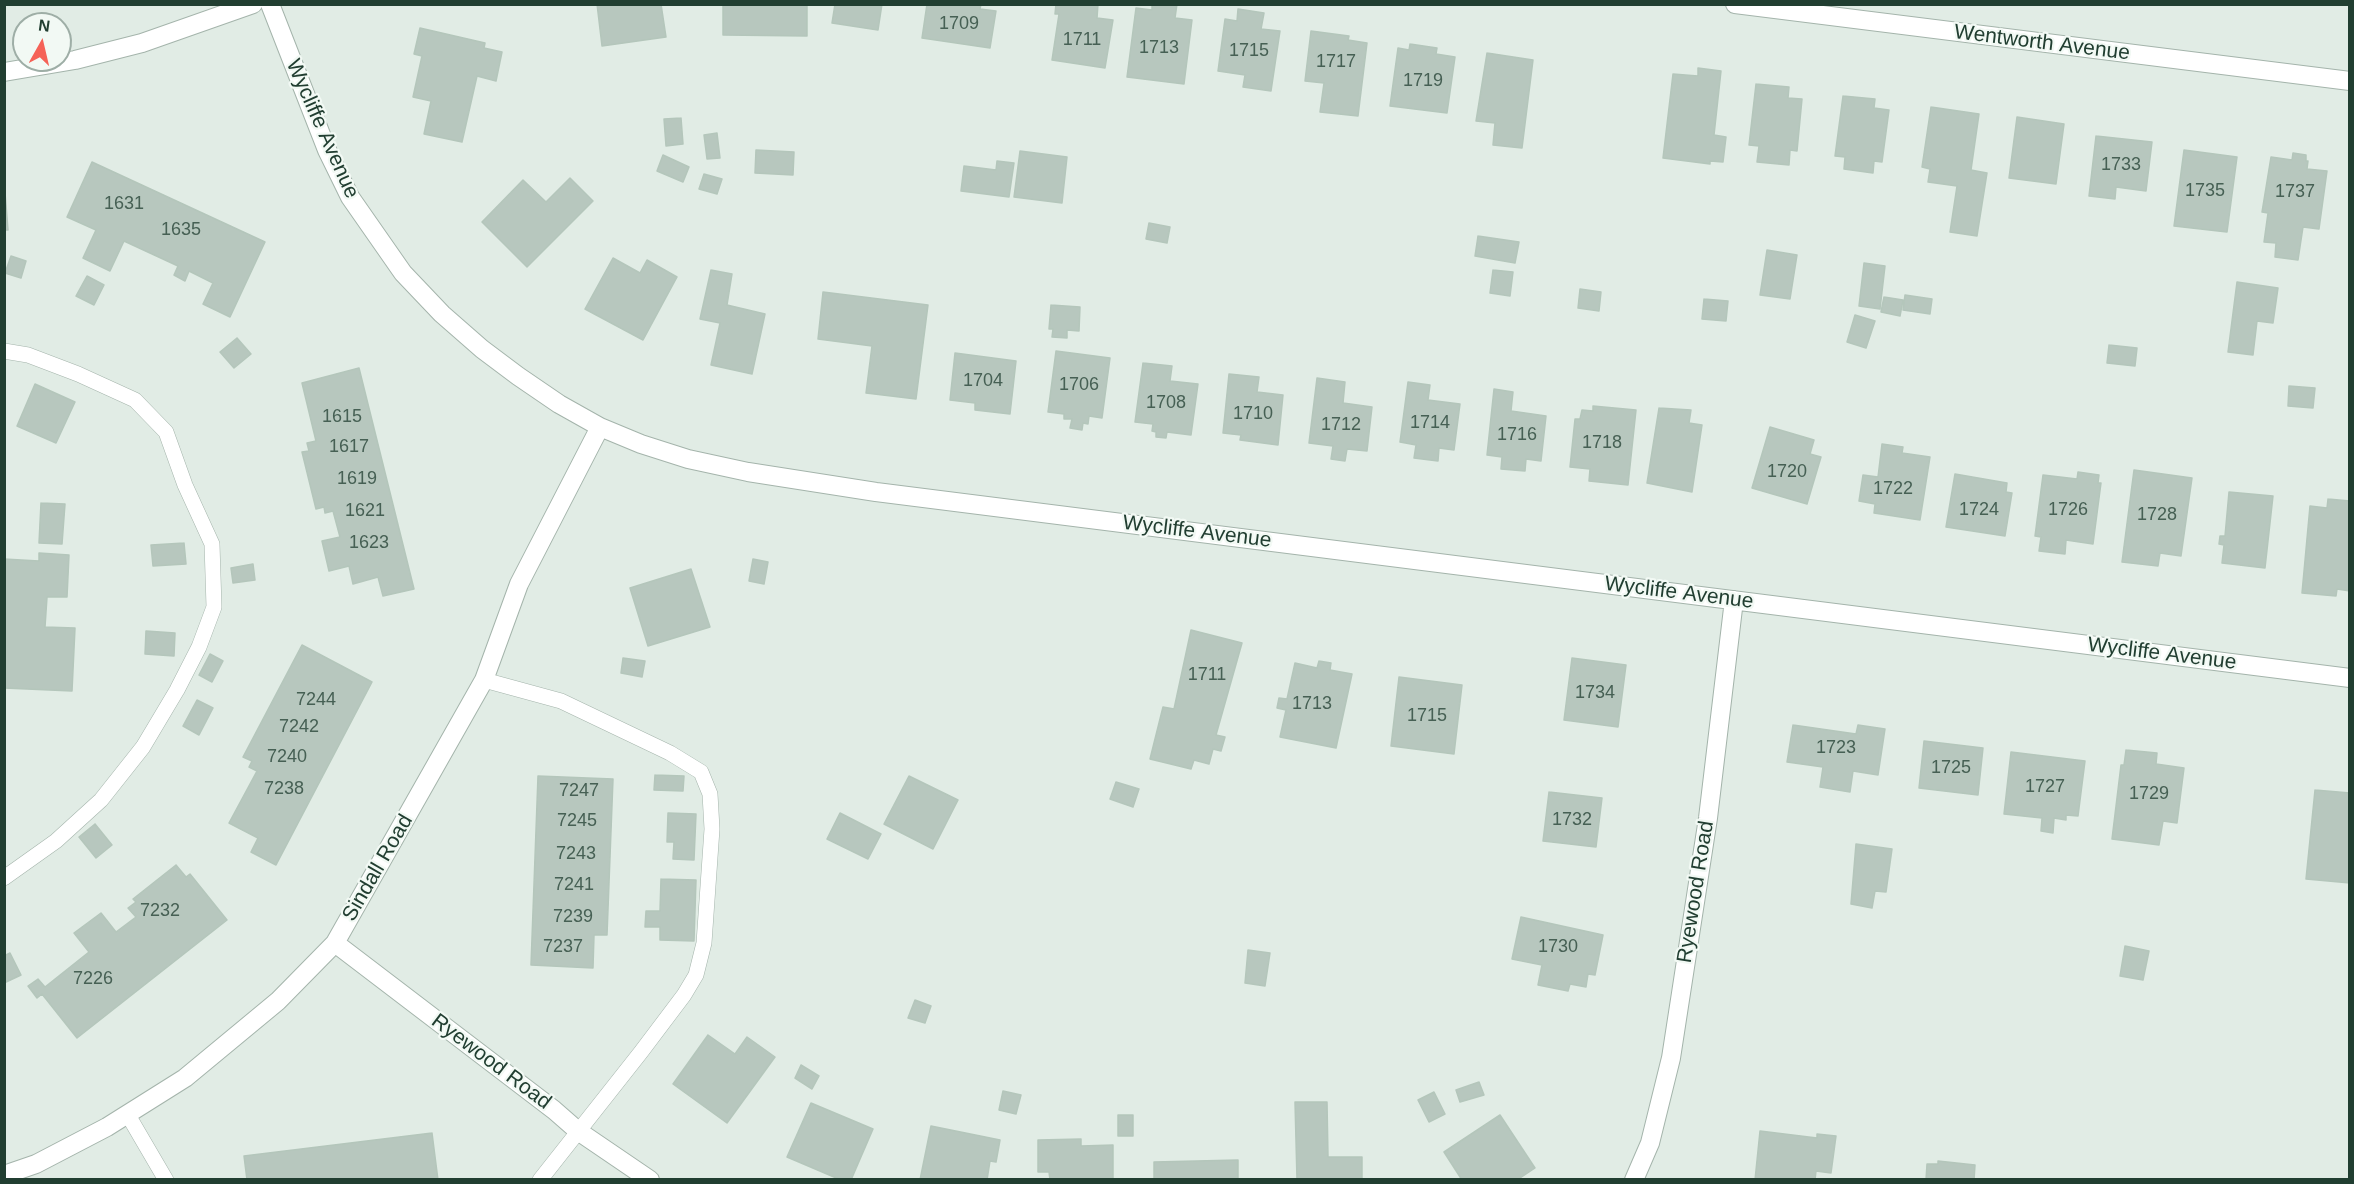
<!DOCTYPE html>
<html>
<head>
<meta charset="utf-8">
<style>
  body { margin:0 }
  #map { position:relative; width:2354px; height:1184px; overflow:hidden; background:#e1ece5; font-family:Helvetica,sans-serif }
  canvas { display:block }
  .frame { position:absolute; inset:0; border:6px solid #213e31; pointer-events:none }
  .north { position:absolute; left:12px; top:12px; width:60px; height:60px; box-sizing:border-box; background:#f2f9f4; border:2px solid #9eaea6; border-radius:50%; rotate:8deg; font-size:16px; font-weight:700; line-height:24px; text-align:center; color:#213e31 }
  .north::after { content:''; display:block; margin:auto; width:21px; height:27px; background:#f56257; clip-path:polygon(50% 0,100% 100%,50% 72%,0 100%) }
</style>
</head>
<body>
<div id="map">
<canvas width="2354" height="1184"></canvas>
<div class="frame"></div>
<div class="north">N</div>
</div>
<script>
const context = document.querySelector('canvas').getContext('2d');
context.lineJoin = 'round';
function fillPath(path, color) {
  context.fillStyle = color;
  context.fill(path, 'evenodd');
}
function poly(rows) {
  const path = new Path2D();
  for (const r of rows) {
    path.moveTo(r[0], r[1]);
    for (let i = 2; i < r.length; i += 2) path.lineTo(r[i], r[i + 1]);
  }
  return path;
}
function stroke(path, color, width, dash) {
  context.strokeStyle = color;
  context.lineWidth = width;
  context.lineCap = dash ? 'butt' : 'round';
  context.setLineDash(dash || []);
  context.stroke(path);
}
function label(font, color, halo, rows, align = 'center') {
  context.font = font + ' Helvetica,sans-serif';
  context.lineWidth = 4.5;
  context.setLineDash([]);
  context.textBaseline = 'middle';
  context.strokeStyle = halo;
  context.fillStyle = color;
  for (const [text, x, y, turn = 0] of rows) {
    context.save();
    context.translate(x, y);
    context.rotate((+turn || 0) * Math.PI / 180);
    context.textAlign = isNaN(turn) ? turn : align;
    if (halo) context.strokeText(text, 0, 0);
    context.fillText(text, 0, 0);
    context.restore();
  }
}
const building = poly([
  [597,4,661,4,666,37,602,46,597,4],
  [723,4,807,4,807,36,723,35,723,4],
  [835,4,882,4,878,30,832,23,835,4],
  [927,4,981,4,980,9,996,11,990,48,922,38,927,4],
  [1056,4,1098,4,1097,18,1113,20,1105,68,1052,60,1059,14,1055,14,1056,4],
  [1152,4,1177,4,1175,18,1192,20,1184,84,1127,77,1136,8,1152,10,1152,4],
  [1238,9,1264,13,1261,29,1280,31,1271,91,1243,87,1245,75,1218,71,1225,19,1237,21,1238,9],
  [420,28,485,43,484,48,502,52,496,81,477,76,462,142,424,134,431,101,413,97,422,56,414,54,420,28],
  [1311,31,1349,36,1348,40,1367,43,1358,116,1320,112,1324,83,1305,81,1311,31],
  [1410,44,1437,48,1436,54,1455,57,1447,113,1390,106,1398,48,1409,50,1410,44],
  [1487,53,1533,60,1522,148,1493,145,1495,123,1476,121,1487,53],
  [1698,68,1721,71,1714,135,1726,137,1723,162,1710,161,1710,164,1663,158,1673,74,1698,76,1698,68],
  [1756,84,1789,87,1788,98,1802,99,1797,151,1790,150,1789,165,1757,162,1759,146,1749,145,1756,84],
  [1843,96,1875,99,1874,108,1889,110,1882,162,1874,161,1873,173,1844,169,1845,157,1835,156,1843,96],
  [1931,107,1979,114,1971,170,1987,173,1977,236,1950,232,1957,186,1928,182,1930,169,1922,167,1931,107],
  [2017,117,2064,124,2056,184,2009,178,2017,117],
  [681,118,683,144,666,146,664,119,681,118],
  [717,133,720,158,707,159,704,135,717,133],
  [2096,136,2152,142,2146,191,2116,187,2115,199,2089,196,2096,136],
  [756,150,794,152,793,175,755,173,756,150],
  [2184,150,2237,157,2227,232,2174,226,2184,150],
  [1020,151,1067,157,1062,203,1014,197,1020,151],
  [2293,153,2306,155,2306,161,2308,161,2307,169,2327,171,2319,229,2303,227,2298,260,2275,257,2276,243,2264,242,2268,213,2262,212,2271,157,2292,160,2293,153],
  [663,155,689,167,683,182,657,171,663,155],
  [997,161,1014,163,1009,197,961,191,964,166,996,170,997,161],
  [92,162,265,242,230,317,203,304,213,283,189,271,185,281,174,275,178,266,124,241,110,271,83,258,96,230,67,217,92,162],
  [704,174,722,179,717,194,699,189,704,174],
  [570,178,593,201,527,267,482,222,523,180,546,202,570,178],
  [4,180,8,230,4,230,4,180],
  [1149,223,1170,227,1167,243,1146,239,1149,223],
  [1478,236,1519,242,1515,263,1475,256,1478,236],
  [1767,250,1797,255,1790,299,1760,295,1767,250],
  [11,256,26,261,21,278,5,273,11,256],
  [613,258,640,273,647,260,677,277,643,340,585,309,613,258],
  [1864,263,1885,266,1880,309,1859,306,1864,263],
  [711,270,732,274,727,305,765,314,752,374,711,365,720,323,700,319,711,270],
  [1493,270,1513,272,1510,296,1490,293,1493,270],
  [87,276,104,285,94,305,76,296,87,276],
  [2237,282,2278,288,2273,323,2257,321,2253,355,2228,352,2237,282],
  [1580,289,1601,292,1599,311,1578,308,1580,289],
  [823,292,928,305,916,399,866,393,872,346,818,339,823,292],
  [1905,295,1932,299,1930,314,1903,310,1905,295],
  [1884,297,1903,300,1900,316,1881,312,1884,297],
  [1704,299,1728,301,1726,321,1702,319,1704,299],
  [1051,305,1080,307,1079,331,1067,330,1067,338,1052,337,1053,329,1049,329,1051,305],
  [1855,315,1875,321,1866,348,1847,342,1855,315],
  [237,338,251,354,234,368,220,352,237,338],
  [2109,345,2137,348,2135,366,2107,363,2109,345],
  [1056,351,1110,358,1102,418,1089,416,1088,424,1083,423,1082,430,1070,428,1072,419,1064,419,1064,414,1048,412,1056,351],
  [955,353,1016,361,1010,414,975,410,975,403,950,400,955,353],
  [1143,363,1172,366,1170,381,1198,384,1191,435,1167,432,1166,438,1156,437,1156,432,1152,431,1153,424,1135,422,1143,363],
  [359,368,414,589,383,596,378,577,353,584,349,566,329,571,322,541,340,537,333,511,325,513,324,507,316,509,302,452,309,451,307,443,316,441,302,383,359,368],
  [1229,374,1259,377,1257,392,1283,395,1278,445,1240,440,1241,435,1223,433,1229,374],
  [1317,378,1345,382,1343,403,1372,407,1367,451,1347,449,1345,461,1331,459,1333,446,1309,443,1317,378],
  [1408,382,1430,385,1428,400,1460,404,1454,450,1439,448,1438,461,1414,458,1416,445,1400,442,1408,382],
  [35,384,75,402,56,443,17,426,35,384],
  [2289,386,2315,388,2313,408,2288,406,2289,386],
  [1494,389,1513,392,1511,411,1546,416,1541,461,1526,459,1525,471,1501,469,1502,457,1487,455,1494,389],
  [1593,406,1636,410,1628,485,1589,481,1590,469,1570,467,1575,419,1580,419,1582,410,1593,411,1593,406],
  [1659,408,1691,410,1689,423,1702,425,1692,492,1647,483,1659,408],
  [1770,427,1814,440,1810,454,1821,457,1807,504,1752,488,1770,427],
  [1882,444,1903,447,1902,453,1930,457,1920,520,1874,513,1875,504,1859,501,1863,475,1878,477,1882,444],
  [2134,470,2192,478,2181,556,2160,553,2158,566,2122,562,2134,470],
  [2078,472,2099,475,2098,483,2101,483,2093,544,2066,540,2065,554,2039,551,2041,537,2035,536,2043,475,2077,479,2078,472],
  [1955,474,2007,483,2006,492,2012,493,2005,536,1946,527,1955,474],
  [2229,492,2273,496,2265,568,2222,563,2224,545,2219,544,2220,536,2225,536,2229,492],
  [2328,499,2350,501,2350,591,2337,589,2336,596,2302,593,2310,506,2327,508,2328,499],
  [41,503,65,504,62,544,39,543,41,503],
  [184,543,186,564,153,566,151,545,184,543],
  [39,553,69,555,67,597,47,597,45,627,75,628,72,691,4,688,4,559,39,561,39,553],
  [753,559,768,562,764,584,749,581,753,559],
  [253,564,255,580,233,583,231,568,253,564],
  [691,569,710,627,648,646,630,588,691,569],
  [1191,630,1242,643,1216,735,1225,737,1221,751,1213,749,1209,764,1194,760,1191,769,1150,759,1163,707,1174,709,1191,630],
  [146,631,175,633,174,656,145,654,146,631],
  [302,645,372,682,276,865,251,852,258,838,229,823,257,771,249,767,252,761,243,757,302,645],
  [210,654,223,661,212,682,199,675,210,654],
  [623,658,645,661,642,677,621,673,623,658],
  [1572,658,1626,665,1618,727,1564,720,1572,658],
  [1319,661,1331,663,1330,670,1352,674,1336,748,1280,737,1286,710,1277,708,1279,698,1287,699,1295,663,1317,668,1319,661],
  [1399,677,1462,685,1454,754,1391,746,1399,677],
  [197,700,213,708,199,735,183,726,197,700],
  [1793,725,1856,734,1858,725,1885,729,1878,775,1853,771,1850,792,1820,787,1823,767,1787,762,1793,725],
  [1924,741,1983,748,1978,795,1919,788,1924,741],
  [2126,750,2157,753,2156,764,2184,768,2177,823,2163,821,2159,845,2112,839,2121,765,2124,765,2126,750],
  [2011,752,2085,761,2078,816,2066,815,2066,820,2054,818,2053,833,2041,831,2042,818,2004,814,2011,752],
  [655,775,684,776,683,791,654,790,655,775],
  [538,776,613,779,607,935,594,935,593,968,531,965,538,776],
  [909,776,958,800,933,849,884,824,909,776],
  [1116,782,1139,789,1133,807,1110,799,1116,782],
  [2315,790,2350,793,2350,883,2306,879,2315,790],
  [1549,792,1602,798,1596,847,1543,841,1549,792],
  [668,813,696,814,694,860,673,859,674,842,667,842,668,813],
  [840,813,881,834,868,859,827,839,840,813],
  [95,824,112,845,96,858,79,837,95,824],
  [1856,844,1892,849,1886,892,1875,891,1872,908,1851,904,1856,844],
  [176,865,186,877,190,874,227,920,77,1038,42,994,37,998,28,986,38,979,45,987,89,952,74,933,101,913,116,932,136,917,128,908,136,902,133,899,176,865],
  [661,879,696,880,694,941,660,940,660,927,645,927,646,911,660,911,661,879],
  [1521,917,1603,935,1595,975,1588,974,1586,987,1570,984,1568,991,1538,985,1542,965,1512,959,1521,917],
  [2125,946,2149,951,2143,980,2120,976,2125,946],
  [1248,950,1270,953,1265,986,1245,983,1248,950],
  [10,953,21,975,4,983,4,956,10,953],
  [915,1000,931,1006,925,1023,908,1018,915,1000],
  [708,1035,735,1054,747,1037,775,1057,727,1123,673,1084,708,1035],
  [801,1065,819,1076,812,1089,795,1078,801,1065],
  [1479,1082,1484,1095,1460,1102,1456,1090,1479,1082],
  [1003,1091,1021,1095,1016,1114,999,1110,1003,1091],
  [1434,1092,1445,1114,1429,1122,1418,1100,1434,1092],
  [1295,1102,1327,1102,1328,1157,1362,1157,1362,1180,1297,1180,1295,1102],
  [811,1103,873,1129,851,1180,841,1180,787,1157,811,1103],
  [1118,1115,1133,1115,1133,1136,1118,1136,1118,1115],
  [1500,1115,1535,1168,1517,1180,1462,1180,1444,1152,1500,1115],
  [931,1126,1000,1140,996,1162,990,1161,987,1180,920,1180,931,1126],
  [1760,1131,1817,1138,1817,1134,1836,1136,1831,1173,1816,1171,1815,1180,1755,1180,1760,1131],
  [432,1133,438,1180,247,1180,244,1156,432,1133],
  [1081,1139,1081,1146,1113,1145,1113,1180,1050,1180,1049,1172,1038,1172,1038,1140,1081,1139],
  [1238,1160,1238,1180,1154,1180,1154,1162,1238,1160],
  [1938,1161,1975,1165,1974,1180,1926,1180,1927,1164,1938,1164,1938,1161]
]);
const lane = poly([
  [4,351,28,355,78,374,135,400,166,432,185,485,212,544,214,607,199,647,177,690,143,747,101,800,56,841,4,878],
  [484,680,561,701,670,753,701,772,710,794,712,829,704,943,696,975,684,995,641,1052,540,1180],
  [128,1115,166,1180]
]);
const street = poly([
  [270,4,327,150,350,197,403,273,442,314,482,349,518,376,559,404,600,427,641,444,688,459,748,472,876,492,2350,678],
  [1735,4,2350,81],
  [4,72,75,60,142,43,253,4],
  [335,943,554,1110,578,1131,650,1180],
  [4,1175,36,1164,107,1127,185,1078,278,1001,335,943,484,680,519,584,600,427],
  [1634,1180,1650,1143,1671,1058,1708,818,1734,600]
]);
const numberNames = [
  ["1709",959,24],
  ["1711",1082,40],
  ["1713",1159,48],
  ["1715",1249,51],
  ["1717",1336,62],
  ["1719",1423,81],
  ["1733",2121,165],
  ["1735",2205,191],
  ["1737",2295,192],
  ["1631",124,204],
  ["1635",181,230],
  ["1704",983,381],
  ["1706",1079,385],
  ["1708",1166,403],
  ["1710",1253,414],
  ["1615",342,417],
  ["1714",1430,423],
  ["1712",1341,425],
  ["1716",1517,435],
  ["1718",1602,443],
  ["1617",349,447],
  ["1720",1787,472],
  ["1619",357,479],
  ["1722",1893,489],
  ["1724",1979,510],
  ["1726",2068,510],
  ["1621",365,511],
  ["1728",2157,515],
  ["1623",369,543],
  ["1711",1207,675],
  ["1734",1595,693],
  ["7244",316,700],
  ["1713",1312,704],
  ["1715",1427,716],
  ["7242",299,727],
  ["1723",1836,748],
  ["7240",287,757],
  ["1725",1951,768],
  ["1727",2045,787],
  ["7238",284,789],
  ["7247",579,791],
  ["1729",2149,794],
  ["1732",1572,820],
  ["7245",577,821],
  ["7243",576,854],
  ["7241",574,885],
  ["7232",160,911],
  ["7239",573,917],
  ["7237",563,947],
  ["1730",1558,947],
  ["7226",93,979]
];
const streetNames = [
  ["Wentworth Avenue",2042,43,7],
  ["Wycliffe Avenue",322,129,66],
  ["Wycliffe Avenue",1197,532,7],
  ["Wycliffe Avenue",1679,593,7],
  ["Wycliffe Avenue",2162,654,7],
  ["Sindall Road",378,868,-60],
  ["Ryewood Road",1696,892,-81],
  ["Ryewood Road",491,1062,37]
];
fillPath(building, '#b7c7be');
stroke(building, '#b4c6bb', 1.5);
stroke(lane, '#a4b4ab', 16);
stroke(street, '#a4b4ab', 20);
stroke(lane, '#fff', 15);
stroke(street, '#fff', 18);
label('18px', '#466054', null, numberNames);
label('21px', '#213e31', '#f2f9f4', streetNames);
</script>
</body>
</html>
